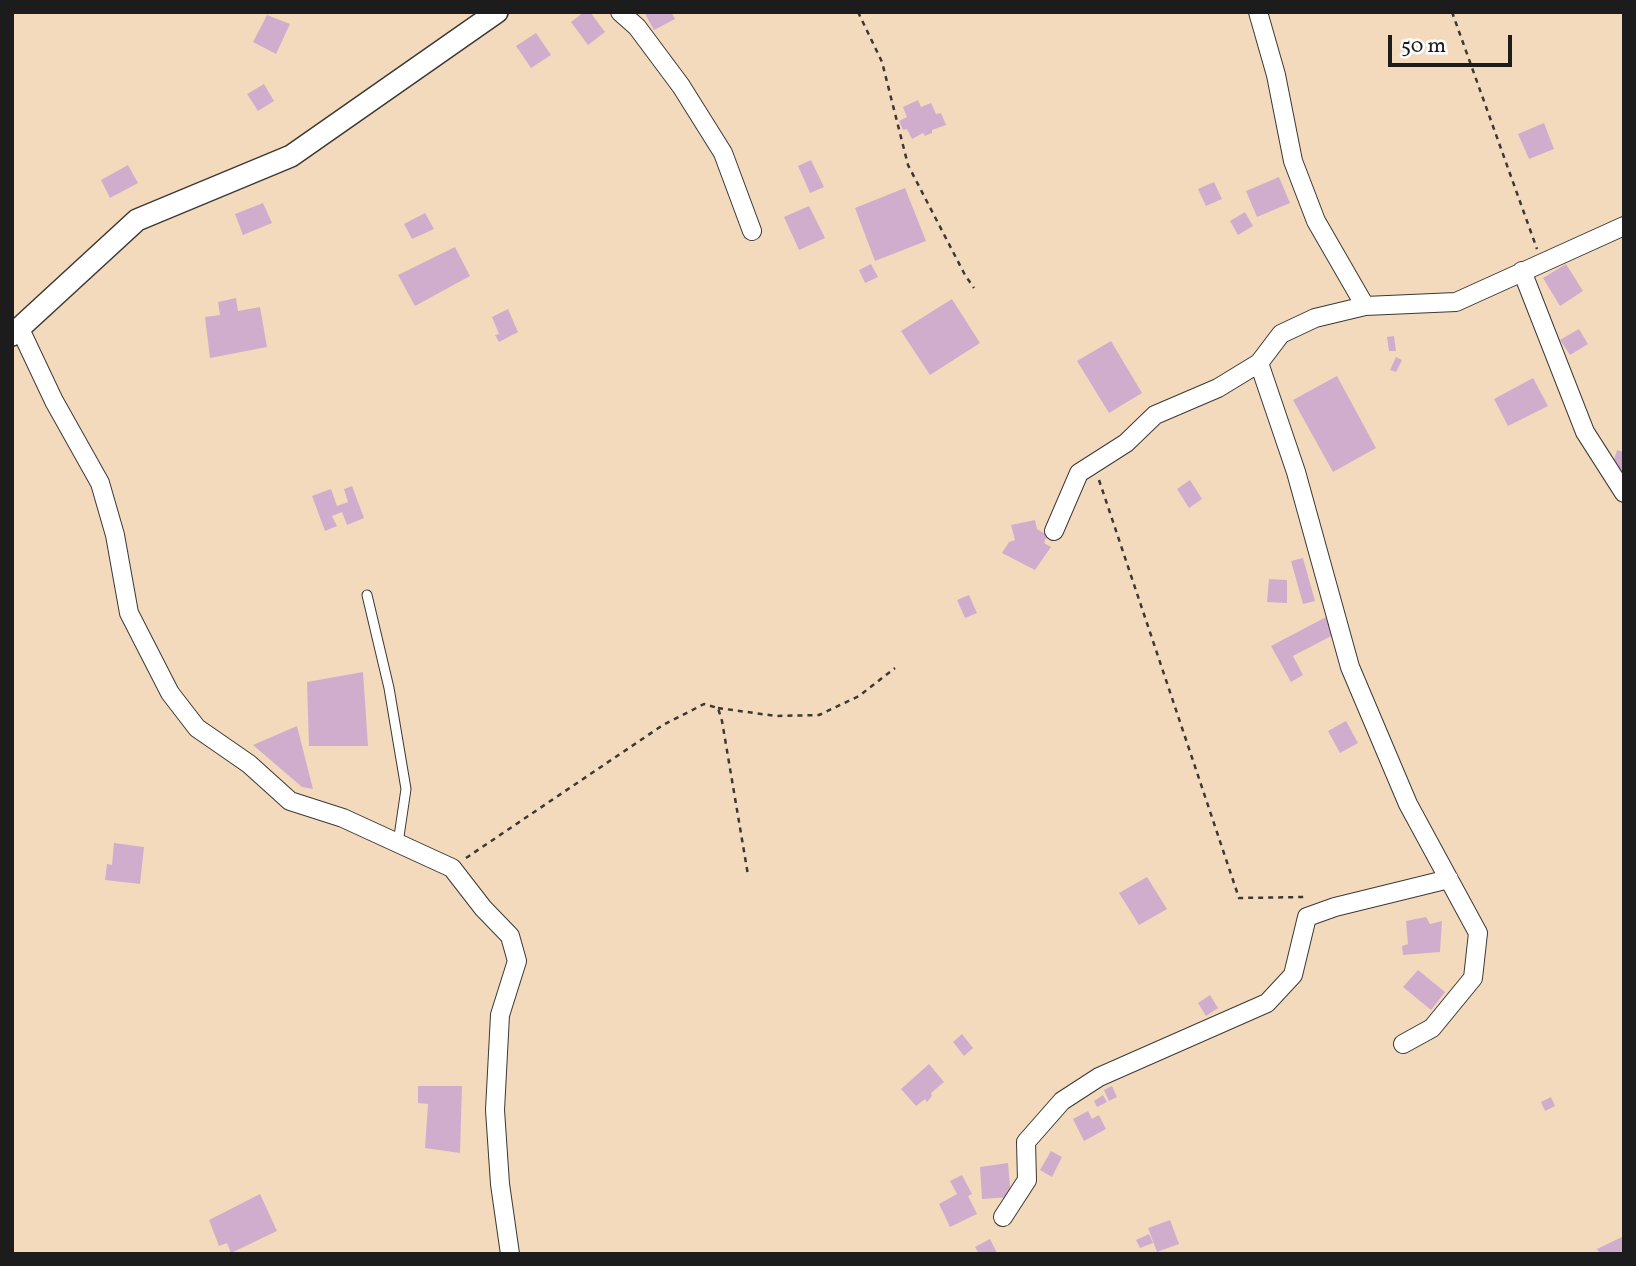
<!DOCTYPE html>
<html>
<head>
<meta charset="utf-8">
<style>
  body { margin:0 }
  #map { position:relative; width:1636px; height:1266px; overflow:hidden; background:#f4dabd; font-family:Vollkorn,serif }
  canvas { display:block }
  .frame { position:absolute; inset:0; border:14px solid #1c1c1c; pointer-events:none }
  .scale { position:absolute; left:1388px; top:35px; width:124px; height:32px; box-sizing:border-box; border:4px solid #1c1c1c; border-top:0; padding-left:9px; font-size:21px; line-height:24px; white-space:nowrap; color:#1c1c1c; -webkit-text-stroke:5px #fff; paint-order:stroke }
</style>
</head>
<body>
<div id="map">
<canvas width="1636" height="1266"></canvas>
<div class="frame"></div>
<div class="scale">50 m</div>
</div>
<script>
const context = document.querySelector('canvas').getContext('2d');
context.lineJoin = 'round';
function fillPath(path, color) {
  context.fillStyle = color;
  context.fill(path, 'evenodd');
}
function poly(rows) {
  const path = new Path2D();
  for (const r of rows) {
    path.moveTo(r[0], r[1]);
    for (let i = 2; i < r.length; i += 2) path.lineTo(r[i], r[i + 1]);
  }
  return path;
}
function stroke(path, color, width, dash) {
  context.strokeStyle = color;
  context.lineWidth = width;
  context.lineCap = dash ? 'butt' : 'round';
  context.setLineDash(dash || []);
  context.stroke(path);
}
const building = poly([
  [584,12,590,12,605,32,588,45,571,22],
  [644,12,671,12,675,19,654,30],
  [267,15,290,24,276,54,253,42],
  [536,33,551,55,531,68,516,46],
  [264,84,274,101,258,111,247,94],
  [918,100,921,107,931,103,936,114,941,113,946,125,932,130,932,133,925,136,923,133,912,139,907,129,903,130,899,121,907,117,903,107],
  [1544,123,1554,149,1529,159,1518,134],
  [811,160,824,187,810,193,798,166],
  [128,165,138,183,110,198,101,180],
  [1279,177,1290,203,1257,217,1246,191],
  [1214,182,1222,199,1206,206,1198,189],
  [905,188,926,241,875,261,855,208],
  [263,203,272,223,243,235,235,214],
  [809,206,825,238,799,250,784,217],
  [1245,212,1253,226,1238,235,1230,221],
  [425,213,434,229,412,239,404,224],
  [455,247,470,276,415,306,398,275],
  [871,264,878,277,865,283,859,270],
  [1566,264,1583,291,1560,306,1543,278],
  [236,298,238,311,260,307,267,347,210,358,205,317,220,315,218,302],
  [952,299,980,343,930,375,901,331],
  [508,309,518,332,499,342,495,335,499,334,492,317],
  [1579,329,1588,344,1570,355,1560,340],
  [1394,336,1396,351,1389,351,1387,337],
  [1111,341,1142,393,1109,413,1077,361],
  [1396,357,1402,360,1396,372,1390,370],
  [1337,376,1376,448,1333,472,1293,400],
  [1533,378,1548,406,1508,426,1494,399],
  [1617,450,1624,452,1624,470,1612,467],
  [1190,480,1202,499,1189,508,1177,489],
  [352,486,364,518,347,525,342,512,332,516,337,526,325,531,312,496,331,489,337,506,348,502,344,489],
  [1035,520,1037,529,1047,535,1044,543,1051,547,1035,570,1002,553,1009,542,1015,540,1011,525],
  [1303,558,1315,601,1303,604,1291,561],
  [1269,579,1287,580,1287,603,1267,602],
  [969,595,977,613,965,618,957,600],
  [1328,616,1337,633,1293,656,1303,675,1291,682,1271,646],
  [363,672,368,746,309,746,307,682],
  [1346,721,1358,743,1340,753,1328,731],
  [297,726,313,789,302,787,253,745],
  [114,843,144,847,140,884,105,880,107,864,112,865],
  [1147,877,1167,909,1139,925,1119,893],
  [1426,917,1430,924,1442,921,1440,952,1403,955,1402,946,1408,944,1406,921],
  [1418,970,1445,992,1431,1010,1403,987],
  [1210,995,1218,1008,1206,1016,1198,1003],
  [962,1034,973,1048,964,1056,953,1042],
  [929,1064,944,1082,931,1093,932,1096,927,1102,925,1099,916,1106,901,1089],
  [418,1086,462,1086,460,1153,425,1148,428,1104,418,1103],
  [1112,1086,1117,1097,1109,1101,1104,1090],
  [1103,1095,1107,1102,1097,1107,1094,1101],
  [1551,1097,1555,1106,1545,1111,1541,1102],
  [1088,1111,1092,1119,1099,1115,1106,1129,1084,1141,1073,1119],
  [1051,1151,1062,1157,1052,1177,1040,1170],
  [1008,1163,1011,1197,982,1199,980,1167],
  [962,1175,972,1194,968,1196,977,1214,950,1227,939,1204,957,1194,950,1181],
  [260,1194,277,1231,231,1253,227,1243,219,1246,209,1220],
  [1170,1220,1179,1244,1157,1252,1148,1228],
  [1149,1234,1153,1243,1140,1248,1136,1240],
  [1624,1236,1624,1254,1600,1254,1597,1249],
  [990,1239,997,1253,979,1254,975,1247]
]);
const path = poly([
  [858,12,882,62,908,165,965,275,974,288],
  [1452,12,1537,249],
  [1099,480,1239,898,1306,897],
  [718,708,776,716,819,715,859,696,895,668],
  [466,858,663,725,704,704,718,708,722,721,748,875]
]);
const service = poly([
  [367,595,389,688,406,789,398,843]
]);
const minor = poly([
  [620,12,637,27,681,86,723,153,752,231],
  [1258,12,1276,75,1293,161,1316,221,1365,306],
  [1522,271,1585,432,1624,493],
  [20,329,54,401,100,483,115,535,129,613,170,693,197,728,249,764,290,801,343,818,452,868,483,908,510,936,517,961,500,1015,495,1110,500,1184,510,1254],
  [1259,363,1296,472,1350,667,1408,804,1478,933,1473,978,1432,1028,1403,1044],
  [1054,531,1079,473,1126,443,1155,415,1218,388,1259,363,1281,334,1315,318,1365,306,1456,302,1624,226],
  [1003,1217,1027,1180,1026,1142,1062,1101,1099,1077,1267,1003,1293,975,1307,917,1335,907,1449,879]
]);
const tertiary = poly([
  [12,335,137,220,291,156,497,12]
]);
fillPath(building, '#d1adcd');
stroke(service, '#3c3834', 11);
stroke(minor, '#3c3834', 20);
stroke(tertiary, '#3c3834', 24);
stroke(path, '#3c3834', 2.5, [5, 5]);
stroke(service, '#fff', 9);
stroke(minor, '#fff', 18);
stroke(tertiary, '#fff', 21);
</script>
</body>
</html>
